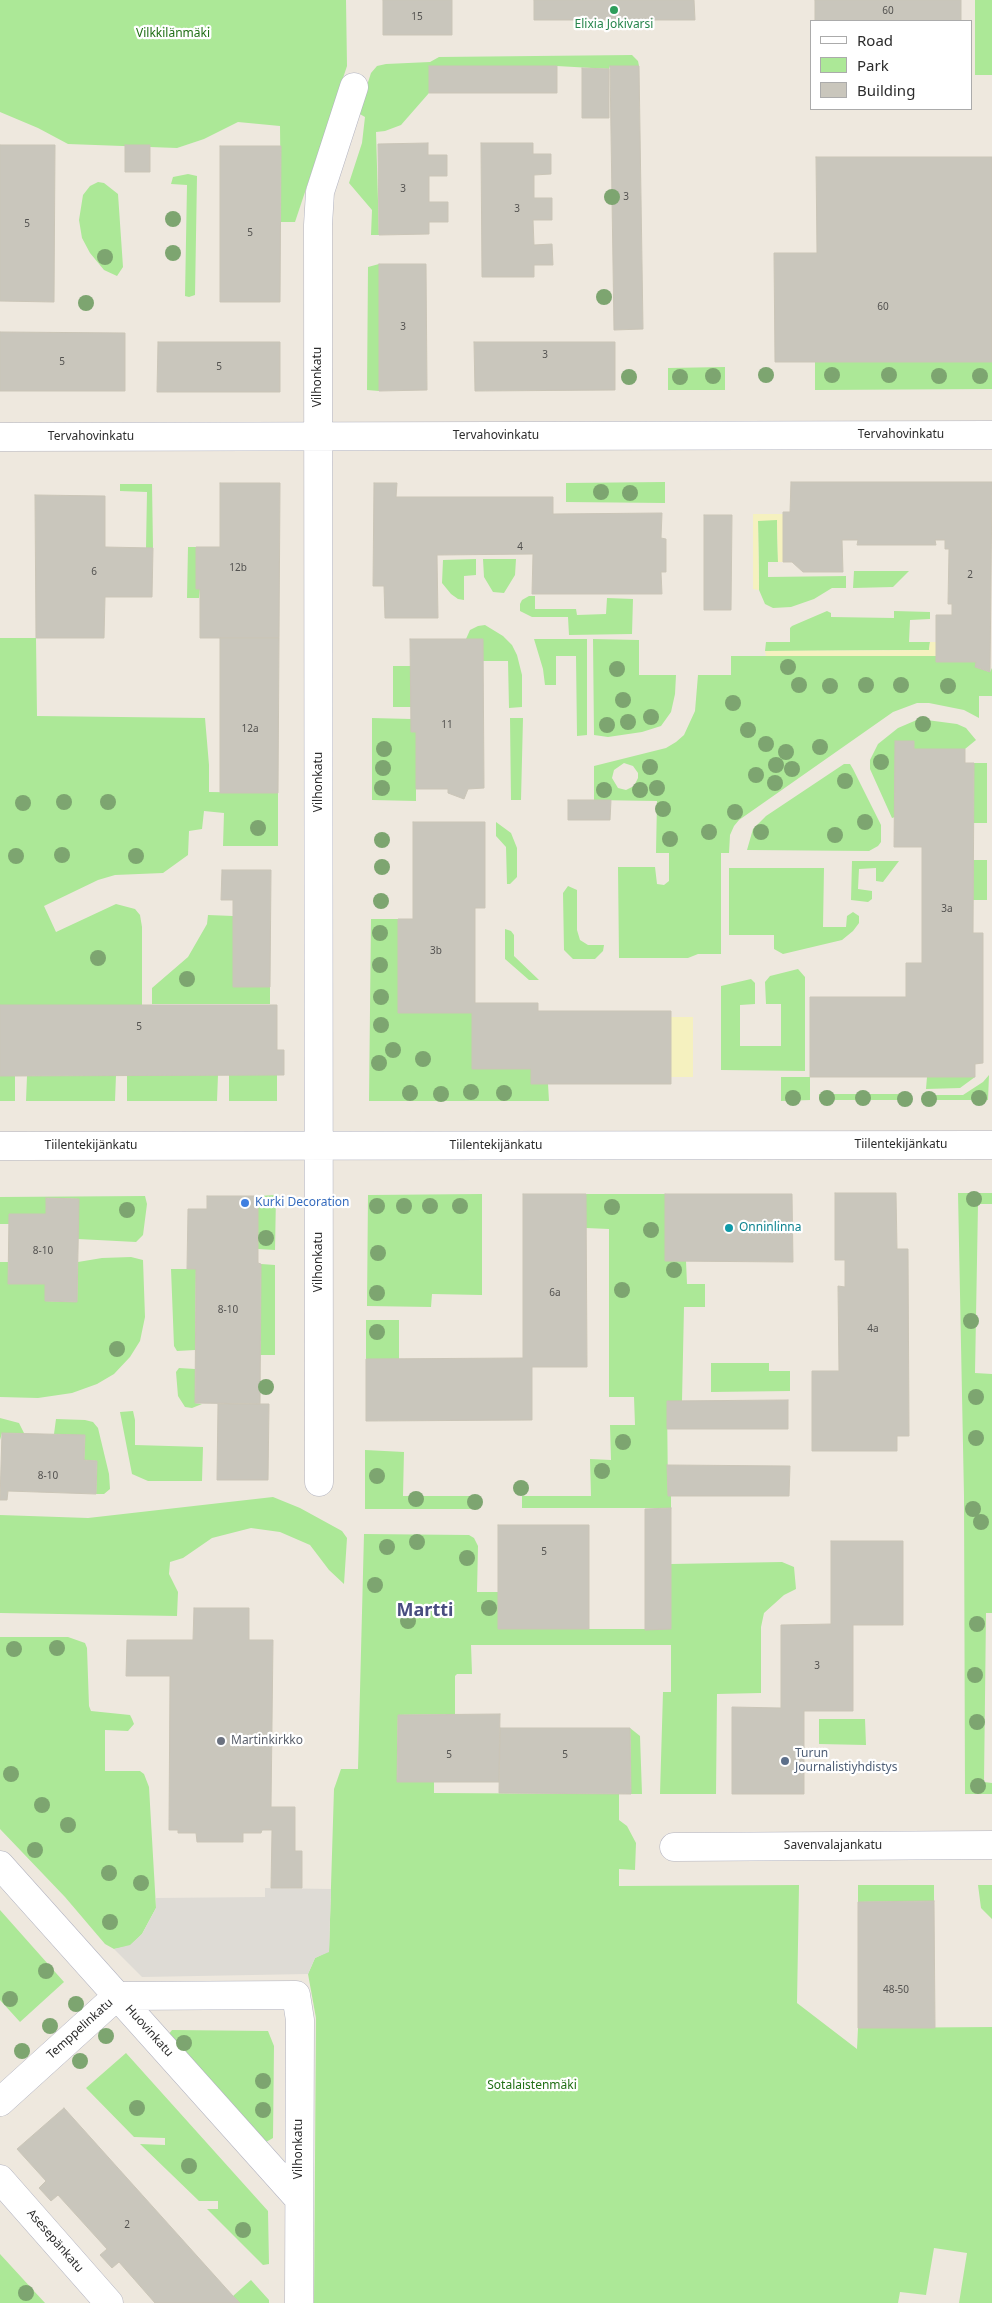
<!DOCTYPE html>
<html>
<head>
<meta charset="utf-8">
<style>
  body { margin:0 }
  #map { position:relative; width:992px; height:2303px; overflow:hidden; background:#eee8de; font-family:"Noto Sans",sans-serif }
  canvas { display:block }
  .legend { position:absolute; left:810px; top:20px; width:162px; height:90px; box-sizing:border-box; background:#fff; border:1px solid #ababab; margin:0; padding:6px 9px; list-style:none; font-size:15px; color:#2c2c2c }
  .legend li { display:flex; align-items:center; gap:10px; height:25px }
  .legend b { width:25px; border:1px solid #ababab }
</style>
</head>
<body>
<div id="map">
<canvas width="992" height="2303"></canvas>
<ul class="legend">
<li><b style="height:6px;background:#fff"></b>Road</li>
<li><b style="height:14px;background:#ace897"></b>Park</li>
<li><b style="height:14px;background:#c9c6bc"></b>Building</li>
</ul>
</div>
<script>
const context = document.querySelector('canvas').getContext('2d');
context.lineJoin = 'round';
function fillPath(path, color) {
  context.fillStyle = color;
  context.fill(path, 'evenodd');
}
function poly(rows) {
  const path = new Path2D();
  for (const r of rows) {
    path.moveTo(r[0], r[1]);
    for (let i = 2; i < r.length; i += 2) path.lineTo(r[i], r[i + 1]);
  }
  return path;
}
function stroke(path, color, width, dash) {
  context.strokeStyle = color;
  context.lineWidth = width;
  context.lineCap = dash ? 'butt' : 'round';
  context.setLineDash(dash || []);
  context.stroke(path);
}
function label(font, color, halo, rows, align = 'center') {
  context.font = font + ' "Noto Sans",sans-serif';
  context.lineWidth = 4.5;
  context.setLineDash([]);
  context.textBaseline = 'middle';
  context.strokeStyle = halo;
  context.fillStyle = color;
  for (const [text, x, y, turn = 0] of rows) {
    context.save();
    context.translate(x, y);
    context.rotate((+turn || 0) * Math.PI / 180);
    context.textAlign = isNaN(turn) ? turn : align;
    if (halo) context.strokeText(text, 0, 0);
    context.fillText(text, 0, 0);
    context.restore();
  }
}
const green = poly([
  [0,0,346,0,347,66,295,222,281,222,280,126,238,122,204,139,177,148,68,144,38,128,0,112],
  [975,0,992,0,992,75,975,75],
  [632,55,638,61,639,66,610,66,609,69,557,66,429,66,429,93,401,125,385,131,376,132,379,235,371,235,372,210,349,183,362,143,365,117,358,113,371,73,377,66,386,64,430,62,439,57],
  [188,174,197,176,195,295,189,297,185,296,187,185,171,184,173,177],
  [98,182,104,183,118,194,123,267,117,276,104,270,90,253,82,238,79,220,83,195,90,186],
  [379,264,379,391,367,390,368,267],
  [815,362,992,362,992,389,815,390],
  [725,367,725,390,668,390,668,368],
  [665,482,665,503,566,502,566,483],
  [120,484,152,484,153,548,146,548,147,492,120,491],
  [758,520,777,520,778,562,768,562,768,577,846,576,846,588,832,588,814,599,791,607,773,608,765,604,759,590],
  [188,547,196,547,196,589,200,589,199,598,187,598],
  [476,559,476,575,464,576,464,600,458,599,451,594,442,583,443,560],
  [483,559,516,559,515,575,504,593,493,592,484,577],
  [854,571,909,571,893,587,853,588],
  [535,596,535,609,576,609,577,615,606,614,607,598,633,599,632,634,569,635,568,617,532,617,520,611,520,604,522,600,529,596],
  [827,611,831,613,831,617,894,618,894,611,930,612,930,619,910,620,909,642,930,642,929,650,765,651,766,642,790,642,790,628,792,626],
  [485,625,503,636,512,645,517,655,522,675,522,707,509,708,508,661,483,661,483,639,466,639,470,630,478,626],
  [0,638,36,638,37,716,205,718,209,765,209,792,278,793,278,846,223,846,224,813,204,811,202,829,189,831,188,855,163,873,115,875,98,880,44,906,56,932,116,904,135,909,140,915,142,927,142,1005,0,1005],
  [534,639,587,639,587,735,577,736,576,656,556,656,556,685,545,685,543,669],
  [593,639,639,640,639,675,676,675,675,694,671,712,661,726,642,732,608,737,594,735],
  [731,656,936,656,936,662,976,662,976,667,990,672,992,668,992,696,979,696,979,718,964,710,929,703,917,703,893,712,739,820,734,826,730,835,729,853,721,853,721,954,698,954,688,958,619,958,618,867,655,867,657,884,664,885,669,881,669,853,656,853,657,801,594,800,594,766,666,748,676,742,684,735,695,711,698,675,731,675],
  [624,763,633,766,638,773,638,778,634,786,626,790,618,788,612,778,614,770],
  [393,666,411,666,411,707,393,707],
  [372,718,411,719,411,731,416,732,416,801,372,800],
  [510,718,523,718,521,800,511,800],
  [919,719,957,724,966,728,976,740,965,749,914,749,914,741,895,741,895,817,892,818,870,769,870,760,878,744,898,728],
  [974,763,987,763,987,823,973,823],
  [844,764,850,764,853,769,881,825,881,842,878,846,869,851,747,850,753,829,766,816],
  [496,822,511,833,517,848,517,877,510,884,507,884,506,847,496,836],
  [973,860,987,860,987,900,973,900],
  [852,861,899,861,883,882,876,881,876,868,859,869,858,889,872,891,872,899,868,902,851,900],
  [729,868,824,868,823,927,846,927,847,916,853,912,859,916,859,923,853,931,842,940,783,954,774,949,774,935,729,935],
  [568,886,577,890,577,930,580,940,588,945,604,945,603,951,595,959,573,959,564,950,563,893],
  [208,915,233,916,233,987,270,987,270,1004,152,1004,152,988,188,957,207,924],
  [371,919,398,919,398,1013,472,1013,472,1069,531,1069,531,1084,548,1084,549,1101,369,1101],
  [505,929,511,931,514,935,514,956,539,980,529,980,505,959],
  [798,969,805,977,805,1071,721,1070,721,986,751,979,755,983,755,1004,740,1005,740,1046,781,1046,781,1004,766,1004,765,982,770,976],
  [116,1075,115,1101,26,1101,27,1076],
  [127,1075,218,1075,217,1101,127,1101],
  [229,1075,277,1075,277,1101,229,1101],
  [989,1075,988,1100,927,1100,927,1095,963,1095,983,1082],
  [0,1076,15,1076,15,1101,0,1101],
  [781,1077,810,1077,810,1100,781,1101],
  [927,1077,975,1077,960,1088,926,1089],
  [819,1094,911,1094,911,1100,819,1100],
  [958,1193,992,1193,992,1204,978,1204,975,1373,992,1374,992,1613,986,1613,984,1782,992,1783,992,1794,965,1794,964,1496],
  [482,1194,482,1295,432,1294,431,1307,367,1306,368,1195],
  [586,1194,665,1194,665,1261,686,1261,687,1284,705,1284,705,1307,684,1307,682,1401,667,1401,668,1495,671,1496,671,1508,522,1508,522,1496,591,1496,590,1459,611,1460,610,1425,635,1425,634,1397,609,1397,609,1229,586,1228],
  [276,1195,275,1250,258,1249,258,1196],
  [145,1196,147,1204,143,1235,136,1242,78,1239,78,1199,47,1198,46,1214,9,1214,9,1224,0,1224,0,1197],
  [131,1257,143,1260,145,1317,140,1341,130,1357,114,1374,97,1384,72,1393,38,1398,0,1397,0,1262,8,1262,9,1284,45,1284,45,1301,77,1302,78,1262,102,1258],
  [261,1264,275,1265,275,1355,260,1355],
  [171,1269,196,1269,195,1350,177,1351,174,1346],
  [366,1320,399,1320,399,1359,366,1359],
  [711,1363,769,1363,769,1371,790,1371,790,1391,711,1392],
  [179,1368,195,1369,195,1403,202,1404,192,1408,185,1407,178,1396,176,1372],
  [133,1411,135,1420,135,1445,203,1447,202,1481,148,1481,132,1474,120,1412],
  [0,1418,19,1423,24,1433,2,1433,0,1440],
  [56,1419,85,1420,93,1422,98,1428,109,1474,110,1489,104,1494,96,1494,97,1461,84,1460,85,1436,54,1434],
  [365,1450,404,1452,403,1496,471,1496,471,1509,365,1509],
  [273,1497,300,1508,342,1531,347,1538,344,1584,329,1570,310,1545,280,1532,251,1528,212,1538,183,1558,170,1562,169,1574,178,1592,177,1616,0,1613,0,1515,88,1518],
  [364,1534,469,1535,474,1538,478,1546,477,1592,498,1592,498,1629,670,1629,671,1564,782,1562,794,1567,796,1589,784,1595,764,1613,761,1627,761,1693,717,1694,716,1794,660,1794,663,1692,671,1692,671,1645,471,1645,472,1674,457,1674,455,1676,455,1714,398,1715,397,1781,434,1782,434,1793,619,1794,619,1820,627,1826,636,1843,635,1870,619,1869,619,1886,799,1885,797,2003,857,2049,858,2028,992,2027,992,2303,959,2303,967,2253,934,2248,926,2295,900,2292,898,2303,314,2303,316,2018,308,1974,315,1958,329,1951,334,1789,341,1769,358,1769],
  [0,1637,68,1637,85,1643,87,1648,89,1706,91,1711,130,1715,132,1719,134,1724,128,1731,105,1730,105,1771,140,1771,144,1774,149,1787,156,1908,142,1934,130,1946,114,1949,105,1944,65,1897,0,1829],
  [819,1719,865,1719,866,1745,819,1744],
  [630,1728,640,1736,642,1794,631,1794],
  [858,1885,934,1885,934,1901,858,1902],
  [978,1885,992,1885,992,1919,981,1908],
  [0,1910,64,1982,20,2022,0,2000],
  [172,2030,268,2031,274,2046,273,2138,266,2142,168,2035],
  [126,2053,268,2211,269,2264,263,2265,207,2209,218,2209,218,2201,199,2201,140,2144,165,2145,165,2138,134,2137,86,2088],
  [0,2254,45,2303,0,2303],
  [251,2280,269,2300,269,2303,240,2303,233,2296]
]);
const sand = poly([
  [753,514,783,514,783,562,778,562,777,520,758,521,759,590,753,589],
  [930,642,936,642,936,656,766,656,765,651,929,650],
  [671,1017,693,1017,693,1077,671,1077]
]);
const plaza = poly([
  [265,1888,331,1889,329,1952,315,1958,308,1974,142,1977,114,1949,130,1945,142,1934,156,1908,156,1898,265,1897]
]);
const building = poly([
  [383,0,452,0,452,35,383,35,383,0],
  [534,0,694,0,695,20,534,20,534,0],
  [815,0,961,0,961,21,815,21,815,0],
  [429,66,557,66,557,93,429,93,429,66],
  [610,66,639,66,643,329,614,330,610,66],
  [582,68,609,69,609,118,582,118,582,68],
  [428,143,428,155,447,155,447,176,429,176,429,202,448,202,448,222,429,222,429,234,379,235,378,144,428,143],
  [481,143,533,143,533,154,551,154,551,174,534,175,534,198,552,198,552,220,533,220,534,245,552,244,553,265,534,265,534,277,482,277,481,143],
  [0,145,55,145,54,302,0,301,0,145],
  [125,145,150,145,150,172,125,172,125,145],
  [220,146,281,146,280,302,220,302,220,146],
  [816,157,992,157,992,362,775,362,774,253,817,253,816,157],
  [379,264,426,264,427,390,379,391,379,264],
  [0,332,125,333,125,391,0,391,0,332],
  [158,342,280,342,280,392,157,392,158,342],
  [474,342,615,342,615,390,475,391,474,342],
  [791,482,992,482,990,672,975,667,976,662,936,662,936,615,952,615,952,604,948,604,949,549,945,549,945,540,935,540,936,545,857,545,858,540,842,540,843,572,803,572,792,562,783,562,783,512,790,512,791,482],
  [220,483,280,483,279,638,200,638,200,589,196,589,196,547,220,547,220,483],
  [374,483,397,483,396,497,553,497,553,514,662,513,661,538,666,539,666,572,661,572,662,594,532,594,533,554,437,555,438,618,385,618,384,586,373,586,374,483],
  [35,495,105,496,105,547,153,548,152,597,105,597,104,638,36,638,35,495],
  [704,515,732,515,731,610,704,610,704,515],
  [220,638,279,638,278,793,220,793,220,638],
  [410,639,483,639,484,788,468,789,464,799,448,793,448,789,416,789,416,732,411,732,410,639],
  [895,741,914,741,914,749,965,749,965,763,974,763,973,933,983,933,983,1063,975,1064,975,1077,810,1077,810,997,906,997,906,963,922,963,922,847,894,847,895,741],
  [568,800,611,800,610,820,568,820,568,800],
  [413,822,485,822,485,908,475,908,475,1003,538,1003,538,1011,671,1011,671,1084,531,1084,531,1069,472,1069,472,1013,398,1013,398,919,413,919,413,822],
  [222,870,271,870,270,987,233,987,233,900,221,900,222,870],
  [0,1005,277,1005,277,1050,284,1050,284,1075,0,1076,0,1005],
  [835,1193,896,1193,897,1249,908,1249,909,1436,897,1436,897,1451,812,1451,812,1371,839,1371,838,1286,845,1287,845,1260,835,1260,835,1193],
  [523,1194,586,1194,587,1367,532,1367,532,1420,366,1421,366,1359,523,1358,523,1194],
  [665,1194,792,1194,793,1262,665,1261,665,1194],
  [207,1196,258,1196,258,1263,261,1264,260,1404,195,1403,196,1269,187,1269,188,1209,207,1209,207,1196],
  [46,1198,79,1199,77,1302,45,1301,45,1284,8,1284,9,1214,46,1214,46,1198],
  [788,1400,788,1429,667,1429,667,1401,788,1400],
  [218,1404,269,1404,268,1480,217,1480,218,1404],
  [2,1433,85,1435,84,1460,97,1461,96,1494,8,1491,7,1500,0,1500,2,1433],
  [667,1465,790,1466,789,1496,668,1496,667,1465],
  [671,1508,671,1629,645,1630,645,1509,671,1508],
  [498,1525,589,1525,589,1629,498,1629,498,1525],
  [831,1541,903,1541,903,1625,853,1625,853,1711,804,1711,804,1794,732,1794,732,1707,781,1708,781,1625,831,1624,831,1541],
  [194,1608,249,1608,249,1640,273,1640,271,1807,295,1807,295,1851,302,1851,302,1888,271,1888,272,1830,262,1830,261,1833,243,1833,243,1842,197,1842,196,1833,178,1833,178,1830,169,1830,170,1676,126,1676,127,1640,193,1640,194,1608],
  [500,1714,499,1782,397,1782,398,1715,500,1714],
  [500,1728,630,1728,631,1794,499,1793,500,1728],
  [934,1901,935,2028,858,2028,858,1902,934,1901],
  [64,2108,233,2296,240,2303,155,2303,119,2262,112,2268,100,2255,107,2249,58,2195,51,2201,39,2188,46,2181,17,2149,64,2108]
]);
const minor = poly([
  [0,437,992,435],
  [0,1146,992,1145],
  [319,1482,318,225,320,192,354,87],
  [674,1847,992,1845],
  [0,1865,298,2198],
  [0,2102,117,1996,296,1995,300,2020,299,2303],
  [0,2179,109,2303]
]);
const trees = [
  [612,197],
  [173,219],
  [173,253],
  [105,257],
  [604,297],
  [86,303],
  [766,375],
  [832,375],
  [889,375],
  [713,376],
  [939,376],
  [980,376],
  [629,377],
  [680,377],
  [601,492],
  [630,493],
  [788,667],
  [617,669],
  [799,685],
  [866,685],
  [901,685],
  [830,686],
  [948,686],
  [623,700],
  [733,703],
  [651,717],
  [628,722],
  [923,724],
  [607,725],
  [748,730],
  [766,744],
  [820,747],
  [384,749],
  [786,752],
  [881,762],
  [776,765],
  [650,767],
  [383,768],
  [792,769],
  [756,775],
  [845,781],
  [775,783],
  [382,788],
  [657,788],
  [604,790],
  [640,790],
  [64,802],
  [108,802],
  [23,803],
  [663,809],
  [735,812],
  [865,822],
  [258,828],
  [709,832],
  [761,832],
  [835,835],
  [670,839],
  [382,840],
  [62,855],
  [16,856],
  [136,856],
  [382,867],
  [381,901],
  [380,933],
  [98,958],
  [380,965],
  [187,979],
  [381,997],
  [381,1025],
  [393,1050],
  [423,1059],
  [379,1063],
  [471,1092],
  [410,1093],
  [504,1093],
  [441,1094],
  [793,1098],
  [827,1098],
  [863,1098],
  [979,1098],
  [905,1099],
  [929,1099],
  [974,1199],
  [377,1206],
  [404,1206],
  [430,1206],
  [460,1206],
  [612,1207],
  [127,1210],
  [651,1230],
  [266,1238],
  [378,1253],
  [674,1270],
  [622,1290],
  [377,1293],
  [971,1321],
  [377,1332],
  [117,1349],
  [266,1387],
  [976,1397],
  [976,1438],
  [623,1442],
  [602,1471],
  [377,1476],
  [521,1488],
  [416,1499],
  [475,1502],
  [973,1509],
  [981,1522],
  [417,1542],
  [387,1547],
  [467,1558],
  [375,1585],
  [489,1608],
  [408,1621],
  [977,1624],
  [57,1648],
  [14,1649],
  [975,1675],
  [977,1722],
  [11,1774],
  [978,1786],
  [42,1805],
  [68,1825],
  [35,1850],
  [109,1873],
  [141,1883],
  [110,1922],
  [46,1971],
  [10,1999],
  [76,2004],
  [50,2026],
  [106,2036],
  [184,2043],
  [22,2051],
  [80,2061],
  [263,2081],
  [137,2108],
  [263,2110],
  [189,2166],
  [243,2230],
  [26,2293]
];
const markers = [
  [614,10,5,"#2e9e5b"],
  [245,1203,5,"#3f7fe0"],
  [729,1228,5,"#0f9aa8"],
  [221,1741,5,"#6b7280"],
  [785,1761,5,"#5c6f8a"]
];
const numberNames = [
  ["60",888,11],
  ["15",417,17],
  ["3",403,189],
  ["3",626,197],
  ["3",517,209],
  ["5",27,224],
  ["5",250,233],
  ["60",883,307],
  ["3",403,327],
  ["3",545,355],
  ["5",62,362],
  ["5",219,367],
  ["4",520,547],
  ["12b",238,568],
  ["6",94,572],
  ["2",970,575],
  ["11",447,725],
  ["12a",250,729],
  ["3a",947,909],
  ["3b",436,951],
  ["5",139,1027],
  ["8-10",43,1251],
  ["6a",555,1293],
  ["8-10",228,1310],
  ["4a",873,1329],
  ["8-10",48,1476],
  ["5",544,1552],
  ["3",817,1666],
  ["5",449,1755],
  ["5",565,1755],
  ["48-50",896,1990],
  ["2",127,2225]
];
const leisureNames = [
  ["Elixia Jokivarsi",614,25]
];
const parkNames = [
  ["Vilkkilänmäki",173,34],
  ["Sotalaistenmäki",532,2086]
];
const streetNames = [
  ["Vilhonkatu",318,377,-90],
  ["Tervahovinkatu",901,435],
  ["Tervahovinkatu",496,436],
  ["Tervahovinkatu",91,437],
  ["Vilhonkatu",319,782,-90],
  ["Tiilentekijänkatu",901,1145],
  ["Tiilentekijänkatu",91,1146],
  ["Tiilentekijänkatu",496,1146],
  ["Vilhonkatu",319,1262,-90],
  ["Savenvalajankatu",833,1846],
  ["Temppelinkatu",80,2029,-42],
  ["Huovinkatu",149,2031,48],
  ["Vilhonkatu",299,2149,-90],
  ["Asesepänkatu",55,2241,49]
];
const shopNames = [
  ["Kurki Decoration",255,1203]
];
const cultureNames = [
  ["Onninlinna",739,1228]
];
const worshipNames = [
  ["Martinkirkko",231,1741]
];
const serviceNames = [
  ["Turun",795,1754],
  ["Journalistiyhdistys",795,1768]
];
const districtNames = [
  ["Martti",425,1611]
];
fillPath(green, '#ace897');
fillPath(sand, '#f5f1bf');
fillPath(plaza, '#dedbd5');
fillPath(building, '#c9c6bc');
stroke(building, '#cac5b7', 1);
stroke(minor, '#b2b3c0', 29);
stroke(minor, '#fff', 28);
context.fillStyle = '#7da570';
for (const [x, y] of trees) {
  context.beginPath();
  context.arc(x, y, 8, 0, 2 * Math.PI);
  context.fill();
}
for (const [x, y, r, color] of markers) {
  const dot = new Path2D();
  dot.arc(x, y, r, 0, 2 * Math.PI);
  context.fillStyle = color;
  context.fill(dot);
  stroke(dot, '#fff', 2);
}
label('10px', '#535250', null, numberNames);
label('12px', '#27864d', '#fff', leisureNames);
label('12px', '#216f16', '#fff', parkNames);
label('12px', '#2c2c2c', '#fff', streetNames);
label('12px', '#366cbe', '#fff', shopNames, 'left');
label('12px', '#0d838f', '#fff', cultureNames, 'left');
label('12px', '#5b616d', '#fff', worshipNames, 'left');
label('12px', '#4e5e75', '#fff', serviceNames, 'left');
label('bold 18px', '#494e80', '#fff', districtNames);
</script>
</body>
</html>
